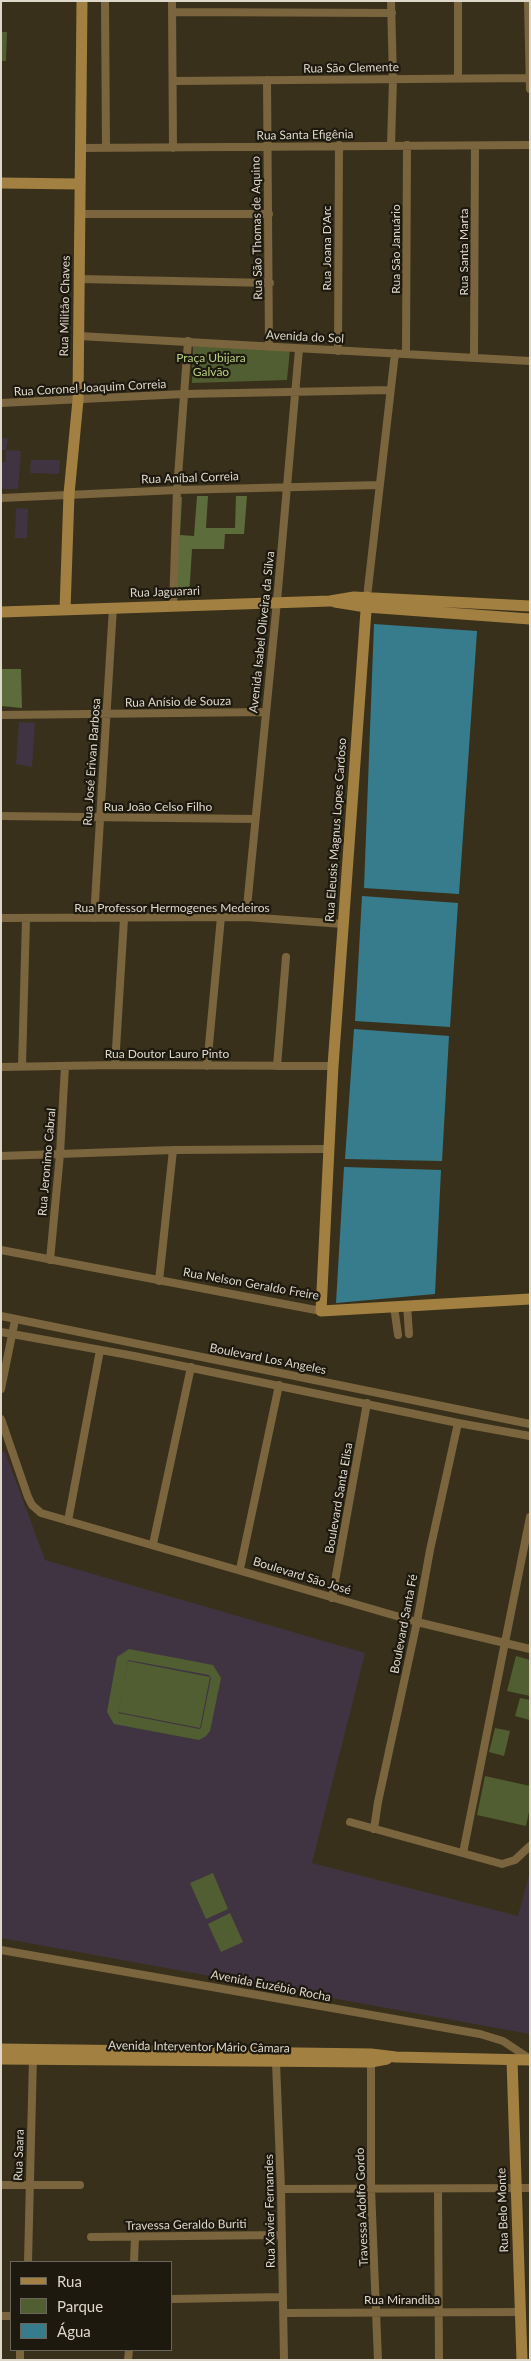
<!DOCTYPE html>
<html>
<head>
<meta charset="utf-8">
<style>
  body { margin:0 }
  #map { position:relative; width:531px; height:2361px; overflow:hidden; background:#39301b; font-family:Lato,sans-serif }
  canvas { display:block }
  .frame { position:absolute; inset:0; border:2px solid #ded8cb; pointer-events:none }
  .legend { position:absolute; left:10px; top:2261px; width:162px; height:90px; box-sizing:border-box; background:#1d190f; border:1px solid #6a655a; margin:0; padding:6px 9px; list-style:none; font-size:15px; color:#ded8cb }
  .legend li { display:flex; align-items:center; gap:10px; height:25px }
  .legend b { width:25px; border:1px solid #6a655a }
</style>
</head>
<body>
<div id="map">
<canvas width="531" height="2361"></canvas>
<div class="frame"></div>
<ul class="legend">
<li><b style="height:6px;background:#a28041"></b>Rua</li>
<li><b style="height:14px;background:#505e31"></b>Parque</li>
<li><b style="height:14px;background:#367c8d"></b>Água</li>
</ul>
</div>
<script>
const context = document.querySelector('canvas').getContext('2d');
context.lineJoin = 'round';
function fillPath(path, color) {
  context.fillStyle = color;
  context.fill(path, 'evenodd');
}
function poly(rows) {
  const path = new Path2D();
  for (const r of rows) {
    path.moveTo(r[0], r[1]);
    for (let i = 2; i < r.length; i += 2) path.lineTo(r[i], r[i + 1]);
  }
  return path;
}
function stroke(path, color, width, dash) {
  context.strokeStyle = color;
  context.lineWidth = width;
  context.lineCap = dash ? 'butt' : 'round';
  context.setLineDash(dash || []);
  context.stroke(path);
}
function label(font, color, halo, rows, align = 'center') {
  context.font = font + ' Lato,sans-serif';
  context.lineWidth = 4.5;
  context.setLineDash([]);
  context.textBaseline = 'middle';
  context.strokeStyle = halo;
  context.fillStyle = color;
  for (const [text, x, y, turn = 0] of rows) {
    context.save();
    context.translate(x, y);
    context.rotate((+turn || 0) * Math.PI / 180);
    context.textAlign = isNaN(turn) ? turn : align;
    if (halo) context.strokeText(text, 0, 0);
    context.fillText(text, 0, 0);
    context.restore();
  }
}
const commercial = poly([
  [1,438,8,438,6,450,21,451,18,489,1,489,1,462,5,462,6,450,1,450],
  [31,460,60,460,59,474,30,473],
  [16,508,28,509,27,538,15,538],
  [19,722,35,723,32,767,16,764],
  [1,1452,5,1452,45,1560,365,1653,312,1863,518,1916,530,1871,530,2034,1,1938]
]);
const green = poly([
  [1,32,7,32,6,61,1,61],
  [193,344,290,349,287,380,192,383],
  [129,1649,213,1665,221,1678,210,1731,206,1736,199,1740,114,1724,107,1712,117,1657],
  [128,1660,209,1675,211,1678,201,1728,199,1729,118,1713],
  [516,1656,530,1660,530,1696,507,1691],
  [128,1661,210,1677,200,1728,118,1712],
  [520,1698,530,1700,530,1720,515,1716],
  [495,1728,510,1731,504,1756,489,1752],
  [485,1776,530,1786,530,1807,526,1826,477,1815],
  [213,1873,228,1909,206,1919,190,1883],
  [230,1913,243,1942,221,1952,208,1924]
]);
const forest = poly([
  [197,496,208,496,206,528,235,528,236,496,247,496,244,534,225,534,224,549,192,549,189,597,176,597,178,497,182,497,180,535,194,536],
  [1,669,21,669,22,708,1,706]
]);
const water = poly([
  [374,624,477,631,459,894,364,888],
  [362,896,458,903,450,1027,355,1021],
  [354,1029,449,1036,442,1161,345,1159],
  [344,1167,441,1170,435,1294,336,1303]
]);
const street = poly([
  [105,1,106,148],
  [172,1,173,148],
  [528,1,530,89],
  [172,12,392,13],
  [458,78,458,1],
  [267,80,269,347],
  [174,81,530,78],
  [391,145,393,79,391,1],
  [80,148,530,145],
  [79,214,269,214],
  [79,279,270,283],
  [79,336,530,361],
  [338,351,339,145],
  [406,354,407,145],
  [474,357,475,146],
  [1,403,184,394,390,390],
  [1,498,177,490,379,485],
  [367,597,395,353],
  [173,606,177,490,188,341],
  [1,715,265,712],
  [1,816,255,819],
  [246,917,277,601,299,349],
  [1,918,246,917,343,924],
  [94,918,113,607],
  [115,1065,124,919],
  [22,1066,26,919],
  [207,1066,221,917],
  [277,1066,286,957],
  [1,1067,115,1065,333,1066],
  [1,1156,173,1150,329,1149],
  [1,1250,321,1311],
  [50,1260,60,1154,65,1066],
  [159,1281,173,1150],
  [407,1305,409,1334],
  [394,1306,398,1335],
  [1,1316,530,1424],
  [1,1332,134,1356,458,1423,530,1436],
  [1,1389,15,1320],
  [1,1419,28,1497,32,1505,41,1513,417,1622,530,1649],
  [68,1521,100,1350],
  [153,1544,191,1367],
  [240,1569,279,1385],
  [332,1598,367,1403],
  [350,1822,502,1864,515,1860,530,1846],
  [374,1829,378,1802,417,1622,430,1550,458,1423],
  [463,1853,530,1517],
  [1,1950,480,2034,503,2041,530,2059],
  [371,2058,371,2189,378,2360],
  [276,2062,281,2189,284,2360],
  [1,2185,80,2185],
  [281,2189,530,2188],
  [438,2189,439,2360],
  [91,2237,281,2235],
  [28,2262,33,2057],
  [134,2262,135,2237],
  [171,2299,283,2297],
  [284,2313,520,2312],
  [1,2316,11,2316],
  [20,2360,20,2350],
  [128,2360,129,2350]
]);
const secondary = poly([
  [1,183,79,184],
  [367,597,333,1066,321,1311,530,1299],
  [335,602,366,607,530,619],
  [65,610,69,494,78,400,82,1],
  [1,612,330,601,354,597,530,606],
  [1,2049,371,2054,396,2057,530,2060],
  [1,2059,371,2062,387,2059],
  [512,2060,522,2360]
]);
const streetNames = [
  ["Rua São Clemente",351,68,-1],
  ["Rua Santa Efigênia",305,135,-1],
  ["Rua São Thomas de Aquino",257,228,-91],
  ["Rua Joana D'Arc",327,248,-90],
  ["Rua São Januário",396,249,-90],
  ["Rua Santa Marta",464,252,-90],
  ["Rua Militão Chaves",65,306,-89],
  ["Avenida do Sol",305,337,3],
  ["Rua Coronel Joaquim Correia",90,388,-3],
  ["Rua Aníbal Correia",190,478,-2],
  ["Rua Jaguarari",165,592,-2],
  ["Avenida Isabel Oliveira da Silva",262,632,-84],
  ["Rua Anísio de Souza",178,702,-1],
  ["Rua José Erivan Barbosa",92,762,-86],
  ["Rua João Celso Filho",158,807],
  ["Rua Eleusis Magnus Lopes Cardoso",336,830,-86],
  ["Rua Professor Hermogenes Medeiros",172,908],
  ["Rua Doutor Lauro Pinto",167,1054],
  ["Rua Jeronimo Cabral",47,1162,-85],
  ["Rua Nelson Geraldo Freire",251,1284,10],
  ["Boulevard Los Angeles",268,1359,11],
  ["Boulevard Santa Elisa",339,1498,-80],
  ["Boulevard São José",302,1576,17],
  ["Boulevard Santa Fé",404,1624,-79],
  ["Avenida Euzébio Rocha",271,1986,11],
  ["Avenida Interventor Mário Câmara",199,2047,1],
  ["Rua Saara",19,2155,-88],
  ["Travessa Adolfo Gordo",362,2207,-92],
  ["Rua Belo Monte",503,2210,-92],
  ["Rua Xavier Fernandes",270,2211,-91],
  ["Travessa Geraldo Buriti",186,2225,-1],
  ["Rua Mirandiba",402,2300]
];
const parkNames = [
  ["Praça Ubijara",211,358],
  ["Galvão",211,372]
];
fillPath(commercial, '#413442');
fillPath(green, '#505e31');
fillPath(forest, '#5c6c3a');
fillPath(water, '#367c8d');
stroke(street, '#7a653e', 8);
stroke(secondary, '#a28041', 11);
label('12px', '#ded8cb', '#1d190f', streetNames);
label('12px', '#b7cf82', '#1d190f', parkNames);
</script>
</body>
</html>
